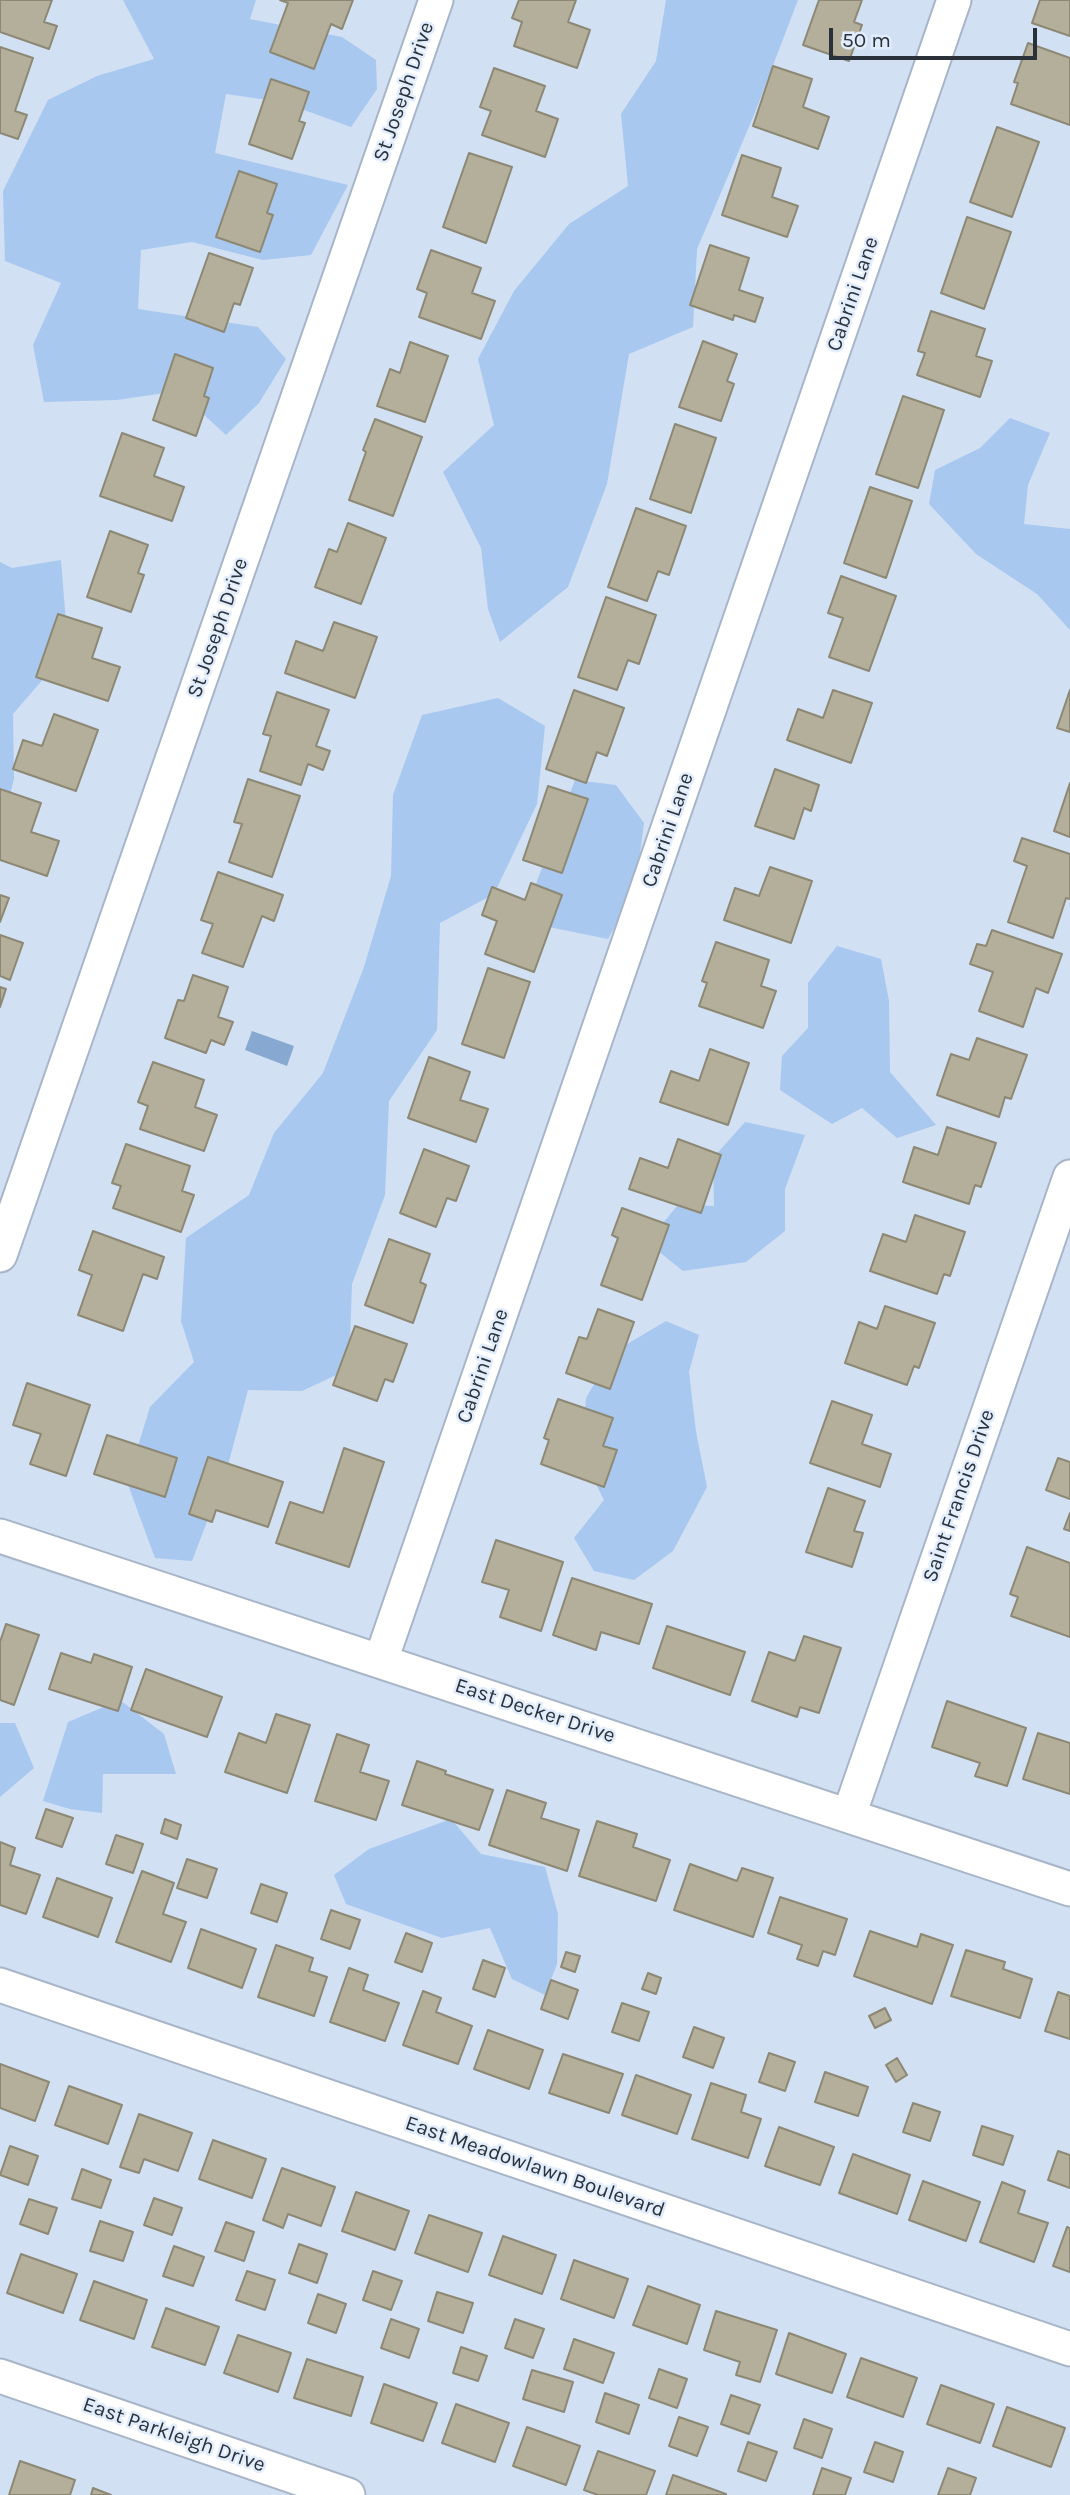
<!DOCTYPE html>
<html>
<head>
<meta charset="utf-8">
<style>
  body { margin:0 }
  #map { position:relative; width:1070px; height:2495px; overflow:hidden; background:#d1e0f3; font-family:Karla,sans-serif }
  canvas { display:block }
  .scale { position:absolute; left:829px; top:28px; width:208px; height:32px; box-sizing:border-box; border:4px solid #2b3138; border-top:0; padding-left:9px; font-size:21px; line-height:24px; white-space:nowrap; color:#2b3138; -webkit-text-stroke:5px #e1edfc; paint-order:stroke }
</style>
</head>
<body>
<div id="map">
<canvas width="1070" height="2495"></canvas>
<div class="scale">50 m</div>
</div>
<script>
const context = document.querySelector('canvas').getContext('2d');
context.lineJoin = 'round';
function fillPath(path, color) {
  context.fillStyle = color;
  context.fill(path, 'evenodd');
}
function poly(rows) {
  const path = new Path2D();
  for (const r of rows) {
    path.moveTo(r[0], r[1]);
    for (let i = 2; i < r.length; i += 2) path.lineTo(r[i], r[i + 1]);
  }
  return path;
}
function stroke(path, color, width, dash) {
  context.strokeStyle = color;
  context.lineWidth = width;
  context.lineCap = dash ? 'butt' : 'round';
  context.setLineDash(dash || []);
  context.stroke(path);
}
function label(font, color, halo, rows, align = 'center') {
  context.font = font + ' Karla,sans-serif';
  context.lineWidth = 5;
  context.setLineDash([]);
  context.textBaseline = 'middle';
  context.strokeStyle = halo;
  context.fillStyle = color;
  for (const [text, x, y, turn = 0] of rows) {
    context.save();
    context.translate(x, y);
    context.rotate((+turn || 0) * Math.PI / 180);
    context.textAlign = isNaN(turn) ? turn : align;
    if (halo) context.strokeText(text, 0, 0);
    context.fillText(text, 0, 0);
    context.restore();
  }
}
const green = poly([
  [123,0,256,0,250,19,342,37,376,60,377,89,351,127,282,102,226,94,215,153,348,185,311,255,263,260,192,242,141,250,138,309,258,327,286,359,259,403,226,435,178,391,117,400,44,402,33,345,61,283,5,261,3,191,48,100,97,76,154,59],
  [666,0,798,0,754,115,697,249,693,327,629,354,607,484,568,587,500,642,488,609,481,548,443,472,494,425,478,359,514,291,569,224,628,186,621,114,656,61],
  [1010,418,1050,433,1028,485,1024,524,1070,529,1070,630,1037,594,976,554,929,504,935,470,980,448],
  [61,560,69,661,45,677,13,714,14,779,0,833,0,562,12,568],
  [498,698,545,726,537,804,494,894,440,923,437,1030,389,1101,385,1195,352,1284,349,1369,302,1391,248,1390,227,1469,192,1561,155,1558,127,1482,150,1407,194,1362,181,1321,186,1238,249,1195,274,1133,323,1073,364,967,391,876,393,795,422,715],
  [575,780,616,785,644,823,635,891,608,939,544,926,531,897],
  [837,946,881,959,889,1001,890,1072,936,1125,897,1138,862,1108,832,1124,780,1090,782,1056,808,1028,808,983],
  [745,1122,805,1135,785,1189,785,1231,746,1262,683,1271,647,1242,678,1205,714,1206,713,1158],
  [666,1321,699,1335,689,1372,696,1432,707,1487,673,1551,634,1580,594,1571,574,1538,604,1500,581,1455,586,1398,612,1353],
  [120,1700,164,1734,176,1774,103,1774,102,1813,70,1809,43,1801,68,1722],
  [0,1723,15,1723,34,1768,0,1797],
  [451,1819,481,1854,545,1867,558,1914,557,1964,545,1995,512,1979,490,1928,442,1938,346,1904,334,1875,369,1849]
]);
const water = poly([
  [252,1031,294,1046,287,1066,245,1050]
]);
const building = poly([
  [0,0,52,0,44,22,57,26,49,49,0,32,0,0],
  [280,0,353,0,342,29,331,24,314,69,270,52,288,3,280,0],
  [519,0,576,0,568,22,590,30,577,68,514,46,522,22,512,18,519,0],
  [819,0,862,0,854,22,862,25,849,61,803,45,819,0],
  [1040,0,1070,0,1070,36,1032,23,1040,0],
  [1028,43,1070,58,1070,125,1011,104,1018,83,1014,82,1028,43],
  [0,47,33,58,15,111,27,115,18,139,0,133,0,47],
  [773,66,812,79,803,107,829,117,818,149,753,126,773,66],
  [494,68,545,86,536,111,558,119,545,157,482,135,491,111,480,107,494,68],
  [271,79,309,92,299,121,305,123,292,159,249,144,271,79],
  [997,127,1039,142,1012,217,970,202,997,127],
  [469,153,512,167,486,243,443,227,469,153],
  [742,155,781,168,772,197,798,206,787,237,722,215,742,155],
  [239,171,277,184,267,213,273,215,260,252,216,237,239,171],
  [967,217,1011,232,984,309,941,293,967,217],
  [710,245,749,258,739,290,763,298,755,322,734,315,733,320,690,305,710,245],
  [431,250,481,268,472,293,495,301,481,339,419,317,427,293,417,289,431,250],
  [209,253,253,268,240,305,234,303,224,332,186,318,209,253],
  [931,311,985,329,976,356,992,361,980,397,917,375,925,353,918,351,931,311],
  [703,341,737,354,727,381,734,384,721,421,679,407,703,341],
  [410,342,448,356,425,422,377,406,390,369,400,373,410,342],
  [175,354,213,368,204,396,209,398,196,436,153,420,175,354],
  [903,396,944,410,918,488,876,474,903,396],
  [375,419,422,437,393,516,349,500,366,452,363,450,375,419],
  [675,424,716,438,691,513,650,499,675,424],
  [122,433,164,448,154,476,184,487,172,521,100,496,122,433],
  [870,487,912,501,886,578,844,563,870,487],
  [636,508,686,526,669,575,658,571,647,601,608,587,636,508],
  [348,523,386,538,361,604,315,587,329,549,337,552,348,523],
  [110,531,148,545,138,573,144,575,131,612,87,597,110,531],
  [841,576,896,596,869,671,829,657,843,618,828,613,841,576],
  [606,597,656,615,639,664,628,660,617,690,578,677,606,597],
  [58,614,102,628,92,658,120,667,108,701,36,677,58,614],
  [334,622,377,637,355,698,285,673,296,641,323,651,334,622],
  [574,690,624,708,607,756,597,752,586,783,546,769,574,690],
  [833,690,872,703,851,763,787,740,798,709,823,718,833,690],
  [1070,690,1070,732,1057,728,1070,690],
  [277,692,329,710,316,746,330,751,323,770,308,764,301,785,260,771,271,736,263,734,277,692],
  [54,714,98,730,76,791,13,769,23,740,42,746,54,714],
  [775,769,819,785,811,811,804,808,794,839,755,826,775,769],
  [248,779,300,796,272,877,229,862,242,824,234,822,248,779],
  [1070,783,1070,837,1054,831,1070,783],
  [548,786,588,799,562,873,523,860,548,786],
  [0,789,41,803,31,832,59,841,47,876,0,860,0,789],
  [1022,838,1070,854,1070,899,1066,898,1053,938,1008,922,1027,866,1014,861,1022,838],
  [770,867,812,881,791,943,724,920,735,888,759,896,770,867],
  [218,872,283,895,274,921,262,916,243,967,202,953,213,924,201,920,218,872],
  [531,883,562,895,534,972,485,954,497,921,482,915,492,887,525,900,531,883],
  [0,895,9,898,0,922,0,895],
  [992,930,1062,954,1048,993,1036,988,1023,1027,979,1011,993,972,970,964,977,944,986,946,992,930],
  [0,935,23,943,10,980,0,976,0,935],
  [716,942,769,960,761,986,776,991,763,1028,699,1006,707,983,702,981,716,942],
  [488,968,530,982,504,1058,462,1044,488,968],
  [193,975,228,987,218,1017,233,1022,224,1045,211,1040,206,1053,165,1038,178,1000,184,1001,193,975],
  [0,987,6,989,0,1007,0,987],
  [977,1038,1027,1055,1011,1099,1005,1097,999,1117,937,1095,951,1054,969,1060,977,1038],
  [710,1049,749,1063,728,1125,660,1102,671,1071,699,1081,710,1049],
  [429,1057,470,1072,460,1100,488,1109,476,1142,408,1118,429,1057],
  [153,1062,204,1080,195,1107,217,1115,204,1151,140,1129,148,1106,138,1102,153,1062],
  [947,1127,996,1143,981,1187,975,1185,969,1204,903,1182,914,1147,938,1155,947,1127],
  [678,1139,721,1155,701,1213,629,1189,640,1158,668,1168,678,1139],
  [126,1144,190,1166,182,1191,194,1195,181,1232,113,1208,121,1186,112,1183,126,1144],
  [424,1149,469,1166,456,1201,447,1198,436,1227,400,1213,424,1149],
  [622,1208,669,1225,642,1300,601,1285,618,1238,612,1235,622,1208],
  [915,1215,965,1232,950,1276,944,1274,937,1294,870,1271,883,1234,906,1242,915,1215],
  [93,1231,164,1257,157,1279,143,1274,123,1331,78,1315,92,1275,79,1270,93,1231],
  [389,1239,430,1254,420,1282,426,1285,413,1323,365,1305,389,1239],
  [885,1306,935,1323,919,1368,914,1366,907,1385,845,1363,859,1322,877,1329,885,1306],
  [598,1309,634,1322,610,1389,566,1373,579,1337,587,1339,598,1309],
  [355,1326,407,1344,393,1382,385,1379,377,1401,333,1385,355,1326],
  [27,1383,90,1405,66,1476,30,1464,41,1434,13,1425,27,1383],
  [558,1399,613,1418,603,1446,617,1450,604,1487,541,1464,549,1440,544,1438,558,1399],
  [832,1401,872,1415,862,1444,891,1454,880,1487,810,1463,832,1401],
  [107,1435,177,1458,165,1497,94,1474,107,1435],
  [344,1448,384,1462,349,1567,276,1543,290,1502,323,1513,344,1448],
  [208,1457,283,1482,268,1527,216,1510,212,1522,189,1514,208,1457],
  [1058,1458,1070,1462,1070,1499,1046,1490,1058,1458],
  [828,1488,865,1501,854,1531,863,1533,852,1567,806,1552,828,1488],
  [1070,1513,1070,1531,1064,1529,1070,1513],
  [496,1540,563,1562,541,1631,500,1617,509,1590,482,1582,496,1540],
  [1027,1547,1070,1563,1070,1637,1011,1616,1018,1597,1010,1594,1027,1547],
  [572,1578,652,1604,639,1644,601,1632,596,1650,553,1635,572,1578],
  [6,1624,39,1635,14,1705,0,1700,0,1642,6,1624],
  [667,1626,745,1652,730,1695,653,1668,667,1626],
  [804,1636,841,1648,819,1713,800,1707,797,1717,752,1701,769,1652,795,1661,804,1636],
  [61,1653,91,1663,94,1654,132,1667,118,1711,49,1689,61,1653],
  [146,1669,222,1697,207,1737,131,1710,146,1669],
  [947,1701,1026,1728,1007,1786,975,1776,980,1763,932,1747,947,1701],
  [276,1714,310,1725,287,1793,225,1772,239,1733,266,1743,276,1714],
  [1038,1733,1070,1743,1070,1794,1023,1779,1038,1733],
  [337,1734,369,1745,360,1772,389,1781,376,1820,315,1801,337,1734],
  [417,1761,446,1771,445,1774,493,1790,479,1830,402,1805,417,1761],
  [507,1790,546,1803,541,1818,579,1830,567,1871,489,1845,507,1790],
  [46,1809,73,1818,62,1847,36,1838,46,1809],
  [165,1819,181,1825,177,1839,161,1833,165,1819],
  [597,1821,637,1834,633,1847,670,1860,656,1901,579,1876,597,1821],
  [116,1835,143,1844,133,1873,106,1864,116,1835],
  [0,1842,15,1848,10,1865,40,1875,26,1914,0,1905,0,1842],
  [187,1859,217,1869,207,1898,177,1888,187,1859],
  [690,1864,737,1881,742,1868,773,1878,753,1937,674,1910,690,1864],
  [142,1871,174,1883,163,1914,186,1922,171,1962,116,1942,142,1871],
  [57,1878,112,1898,98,1937,43,1917,57,1878],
  [261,1884,287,1893,277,1922,251,1913,261,1884],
  [780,1897,847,1919,835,1955,823,1951,818,1966,797,1959,802,1945,768,1933,780,1897],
  [331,1910,360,1920,350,1949,321,1939,331,1910],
  [201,1929,256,1949,242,1988,188,1968,201,1929],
  [870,1931,917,1947,921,1934,953,1945,932,2004,854,1976,870,1931],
  [406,1933,432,1943,422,1972,395,1962,406,1933],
  [276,1945,313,1958,309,1971,327,1977,314,2016,258,1997,276,1945],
  [966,1950,1005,1962,1003,1969,1032,1979,1020,2018,951,1996,966,1950],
  [566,1952,580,1956,575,1972,561,1967,566,1952],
  [483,1960,505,1968,495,1997,473,1989,483,1960],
  [349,1968,368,1975,363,1990,399,2003,385,2041,330,2022,349,1968],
  [648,1973,661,1978,656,1994,642,1989,648,1973],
  [551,1980,578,1990,568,2019,541,2009,551,1980],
  [423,1991,441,1998,436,2012,472,2026,458,2064,403,2045,423,1991],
  [1058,1992,1070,1996,1070,2039,1045,2031,1058,1992],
  [622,2003,649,2012,639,2041,612,2032,622,2003],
  [885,2008,891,2020,875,2028,869,2016,885,2008],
  [694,2027,724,2038,713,2068,683,2057,694,2027],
  [488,2030,543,2050,529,2089,474,2069,488,2030],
  [769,2053,795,2062,785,2091,759,2082,769,2053],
  [563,2054,623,2074,609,2113,549,2093,563,2054],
  [897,2058,907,2075,896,2082,886,2065,897,2058],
  [0,2064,49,2082,35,2121,0,2108,0,2064],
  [825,2072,868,2087,858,2116,815,2102,825,2072],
  [636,2075,691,2095,677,2134,622,2115,636,2075],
  [711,2083,746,2095,741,2112,761,2119,748,2158,692,2139,711,2083],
  [69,2086,122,2105,108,2144,55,2125,69,2086],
  [913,2103,940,2112,930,2141,903,2132,913,2103],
  [139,2114,192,2133,178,2171,144,2159,139,2173,120,2167,139,2114],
  [982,2126,1013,2136,1003,2165,973,2155,982,2126],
  [779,2127,834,2147,820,2185,765,2166,779,2127],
  [213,2140,266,2159,252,2198,199,2179,213,2140],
  [10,2146,38,2156,28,2185,0,2175,10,2146],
  [1058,2151,1070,2155,1070,2188,1048,2180,1058,2151],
  [853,2154,910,2175,897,2214,839,2193,853,2154],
  [282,2168,335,2187,321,2226,288,2214,283,2228,263,2220,282,2168],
  [82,2169,111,2180,101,2208,72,2199,82,2169],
  [923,2181,980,2202,966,2241,909,2220,923,2181],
  [1002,2182,1025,2191,1018,2213,1048,2223,1034,2262,980,2242,1002,2182],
  [356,2192,409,2211,395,2250,342,2231,356,2192],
  [154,2198,182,2208,172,2235,144,2225,154,2198],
  [29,2199,57,2208,48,2234,20,2224,29,2199],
  [429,2215,482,2233,468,2272,415,2253,429,2215],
  [100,2221,133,2232,123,2261,90,2251,100,2221],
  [226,2222,254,2232,244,2261,215,2251,226,2222],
  [1067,2227,1070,2228,1070,2272,1053,2266,1067,2227],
  [503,2236,556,2255,542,2294,489,2275,503,2236],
  [299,2244,327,2254,317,2283,289,2273,299,2244],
  [174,2246,204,2257,193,2286,163,2276,174,2246],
  [21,2254,77,2274,63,2313,7,2293,21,2254],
  [574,2260,628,2279,614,2318,561,2299,574,2260],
  [247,2271,275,2280,265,2310,236,2300,247,2271],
  [373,2271,402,2281,391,2310,363,2300,373,2271],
  [94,2281,147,2300,134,2339,80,2320,94,2281],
  [648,2286,700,2305,687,2344,633,2325,648,2286],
  [437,2292,473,2303,463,2333,428,2321,437,2292],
  [318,2294,346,2304,336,2333,308,2323,318,2294],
  [166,2308,219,2327,205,2365,152,2347,166,2308],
  [716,2311,777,2330,760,2382,736,2375,740,2362,704,2350,716,2311],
  [391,2319,419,2329,409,2358,381,2348,391,2319],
  [515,2319,544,2329,533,2358,505,2348,515,2319],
  [789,2333,846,2354,832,2393,776,2374,789,2333],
  [238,2335,291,2353,278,2392,224,2373,238,2335],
  [574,2339,614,2353,603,2383,564,2369,574,2339],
  [461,2347,487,2356,478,2381,453,2373,461,2347],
  [861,2358,917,2378,903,2417,847,2397,861,2358],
  [307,2359,363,2377,351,2416,294,2398,307,2359],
  [659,2369,687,2379,677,2408,649,2398,659,2369],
  [532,2370,573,2382,564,2412,523,2399,532,2370],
  [384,2384,437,2403,423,2441,371,2423,384,2384],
  [941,2385,994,2404,980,2443,927,2424,941,2385],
  [605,2393,639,2405,629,2434,596,2422,605,2393],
  [731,2395,760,2405,749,2434,721,2424,731,2395],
  [456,2404,509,2423,495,2462,442,2443,456,2404],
  [1007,2407,1065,2428,1051,2467,993,2446,1007,2407],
  [679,2417,708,2427,697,2456,669,2446,679,2417],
  [804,2419,832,2429,822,2458,794,2448,804,2419],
  [527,2427,580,2446,566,2485,513,2466,527,2427],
  [748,2442,777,2452,766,2481,738,2471,748,2442],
  [875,2442,903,2452,893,2482,864,2472,875,2442],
  [598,2451,655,2471,646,2495,598,2495,584,2490,598,2451],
  [20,2461,75,2480,70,2495,9,2495,20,2461],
  [822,2468,851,2478,845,2495,813,2495,822,2468],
  [948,2468,976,2478,970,2495,938,2495,948,2468],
  [673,2475,726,2494,726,2495,666,2495,673,2475],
  [93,2488,111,2495,91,2495,93,2488]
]);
const minor = poly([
  [0,1255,436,0],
  [0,1536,1070,1889],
  [381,1660,954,0],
  [849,1815,1070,1177],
  [0,1985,1070,2349],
  [0,2376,348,2495]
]);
const streetNames = [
  ["St Joseph Drive",404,92,-71],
  ["Cabrini Lane",853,294,-71],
  ["St Joseph Drive",218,628,-71],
  ["Cabrini Lane",668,830,-71],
  ["Cabrini Lane",483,1366,-71],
  ["Saint Francis Drive",959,1496,-71],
  ["East Decker Drive",535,1711,18],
  ["East Meadowlawn Boulevard",535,2167,19],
  ["East Parkleigh Drive",174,2435,19]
];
fillPath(green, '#a8c8ef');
fillPath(water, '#87a8d0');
fillPath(building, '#b4af9a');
stroke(building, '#8d8874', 2);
stroke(minor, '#a7b5c7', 37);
stroke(minor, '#fff', 33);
label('21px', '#2b3138', '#e1edfc', streetNames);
</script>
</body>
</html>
